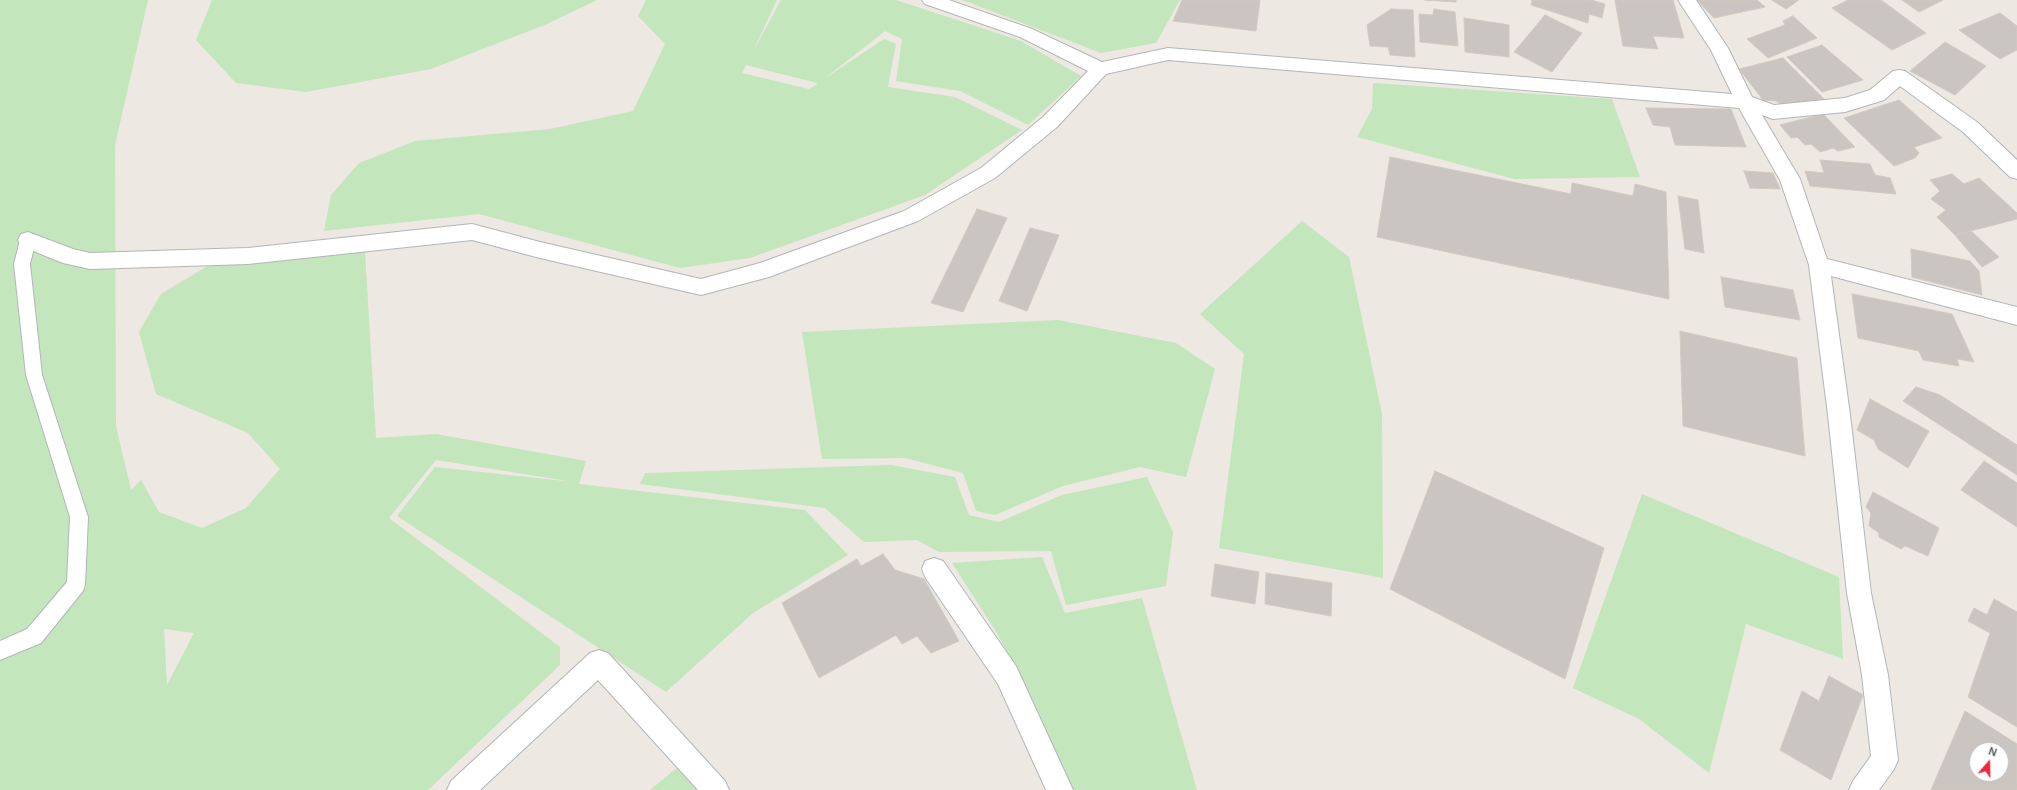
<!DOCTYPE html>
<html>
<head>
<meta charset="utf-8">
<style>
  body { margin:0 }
  #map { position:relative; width:2017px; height:790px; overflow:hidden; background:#ede8e1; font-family:"DM Sans",sans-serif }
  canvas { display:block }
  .north { position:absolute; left:1969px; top:742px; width:40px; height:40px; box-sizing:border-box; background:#fff; border:1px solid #bdbfc0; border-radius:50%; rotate:20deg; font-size:11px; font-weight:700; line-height:16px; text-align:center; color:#5a5f62 }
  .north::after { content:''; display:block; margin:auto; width:14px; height:18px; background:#ed273a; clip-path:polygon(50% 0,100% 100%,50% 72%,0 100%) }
</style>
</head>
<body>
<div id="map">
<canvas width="2017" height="790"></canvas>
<div class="north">N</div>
</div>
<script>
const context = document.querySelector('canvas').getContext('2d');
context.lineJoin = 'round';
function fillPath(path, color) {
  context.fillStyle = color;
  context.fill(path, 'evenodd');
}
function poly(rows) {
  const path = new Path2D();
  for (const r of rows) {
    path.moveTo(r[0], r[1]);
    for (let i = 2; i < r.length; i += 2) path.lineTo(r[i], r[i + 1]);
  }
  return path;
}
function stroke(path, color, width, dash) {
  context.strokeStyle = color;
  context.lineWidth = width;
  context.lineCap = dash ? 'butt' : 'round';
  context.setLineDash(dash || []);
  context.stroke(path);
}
const green = poly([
  [0,0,148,0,115,145,116,426,131,490,141,480,159,512,202,528,246,508,280,469,248,433,156,394,139,332,161,294,209,265,365,251,376,438,436,434,586,461,579,484,805,510,848,555,753,613,666,692,397,516,435,467,574,482,436,460,389,518,560,647,560,665,428,790,0,790],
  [164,629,194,633,167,685],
  [212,0,597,0,547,24,431,69,306,92,236,83,196,40],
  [646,0,777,0,752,53,781,0,896,0,1021,41,1081,76,1028,125,960,91,896,81,902,39,885,31,824,79,884,39,896,44,888,87,955,97,1022,130,925,195,750,258,680,268,479,214,324,231,331,195,359,163,415,141,550,129,633,111,665,44,638,16],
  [746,65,817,83,817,84,809,89,742,73],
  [962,0,1180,0,1156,43,1101,53],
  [1373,83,1612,99,1640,177,1514,179,1357,137,1372,109],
  [1302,221,1349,257,1382,414,1383,578,1219,548,1244,354,1200,314],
  [1058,320,1176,343,1215,369,1186,477,1140,467,1063,486,995,515,976,511,963,473,905,458,822,459,802,332],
  [891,465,955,477,969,515,999,522,1062,495,1147,477,1173,532,1166,586,1066,605,1051,551,939,552,917,540,864,542,825,508,640,484,645,473],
  [1642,494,1839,577,1843,659,1746,624,1709,773,1639,719,1573,688],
  [1042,557,1065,613,1142,598,1197,790,1073,790,1037,710,997,633,952,563],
  [678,767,700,790,650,790]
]);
const building = poly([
  [1182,0,1260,0,1256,31,1173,21,1182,0],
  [1425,0,1456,0,1456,2,1425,0],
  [1532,0,1591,0,1605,4,1602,18,1589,14,1588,23,1531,5,1532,0],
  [1615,0,1673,0,1684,38,1653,36,1658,49,1623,46,1615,0],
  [1697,0,1757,0,1765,7,1714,18,1697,0],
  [1772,0,1799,0,1786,9,1772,0],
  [1848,0,1881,0,1926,33,1892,50,1832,8,1848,0],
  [1902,0,1943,0,1919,12,1902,0],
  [1391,9,1413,10,1415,57,1390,55,1388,47,1370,46,1367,25,1391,9],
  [1434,9,1455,12,1458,46,1420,42,1419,14,1433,15,1434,9],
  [2000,13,2017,26,2017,50,2000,59,1959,30,2000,13],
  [1545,15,1582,33,1552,72,1514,52,1545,15],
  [1793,16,1817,38,1768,58,1747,39,1785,25,1783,21,1793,16],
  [1464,18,1509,25,1509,57,1465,52,1464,18],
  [1945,42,1986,66,1955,95,1910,71,1945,42],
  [1822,45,1863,80,1822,92,1787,57,1822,45],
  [1783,58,1824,99,1783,106,1777,101,1763,100,1739,69,1783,58],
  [1899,100,1942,138,1914,147,1919,153,1915,158,1894,166,1844,118,1899,100],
  [1646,108,1731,109,1746,147,1675,145,1670,127,1653,125,1646,108],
  [1823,114,1855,147,1838,151,1833,148,1820,152,1811,144,1805,145,1797,137,1791,138,1780,125,1823,114],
  [1390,157,1571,194,1572,183,1633,196,1635,184,1666,192,1669,299,1377,237,1390,157],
  [1820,160,1870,164,1875,175,1890,178,1896,194,1810,186,1805,171,1824,173,1820,160],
  [1744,171,1773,173,1780,189,1750,188,1744,171],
  [1952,174,1964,184,1979,178,2017,213,2017,219,1955,235,1937,217,1946,210,1931,199,1940,191,1930,180,1952,174],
  [1678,196,1698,200,1704,253,1685,249,1678,196],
  [977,209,1007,218,963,312,931,303,977,209],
  [1030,228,1059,235,1027,311,999,301,1030,228],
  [1971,231,1999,257,1982,267,1955,235,1971,231],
  [1911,249,1970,261,1979,271,1982,295,1912,277,1911,249],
  [1721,277,1793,290,1800,320,1725,307,1721,277],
  [1852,294,1952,314,1974,362,1957,359,1959,366,1923,360,1919,351,1858,338,1852,294],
  [1680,331,1797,358,1805,456,1683,426,1680,331],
  [1916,387,1940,395,2017,445,2017,475,1903,401,1916,387],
  [1870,399,1929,431,1908,468,1878,449,1874,440,1857,430,1870,399],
  [1984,461,2017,483,2017,527,1961,490,1984,461],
  [1435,471,1604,548,1565,679,1390,589,1435,471],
  [1873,492,1939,528,1928,556,1905,546,1901,549,1879,537,1879,533,1869,526,1871,513,1866,507,1873,492],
  [883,554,895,570,924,579,959,641,931,653,917,636,902,644,896,635,819,678,782,603,857,559,861,566,883,554],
  [1215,564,1259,572,1255,604,1211,596,1215,564],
  [1266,573,1332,583,1331,616,1265,604,1266,573],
  [1994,599,2017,612,2017,727,1968,697,1990,633,1968,621,1974,608,1987,615,1994,599],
  [1829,676,1863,695,1831,780,1780,750,1802,691,1819,701,1829,676],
  [1965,711,2017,744,2017,790,1931,790,1965,711],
  [1977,750,2001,750,2001,774,1977,774,1977,750]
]);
const lane = poly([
  [28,234,34,236,36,240,30,264,42,375,88,517,85,585,83,591,41,643,0,660,0,641,27,629,67,582,70,517,26,375,14,264,20,240,22,236,28,234]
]);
const street = poly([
  [922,0,949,0,1032,29,1102,62,1168,48,1732,94,1711,50,1678,0,1696,0,1728,48,1752,97,1774,105,1845,98,1870,90,1893,71,1899,70,1905,71,1977,122,2017,160,2017,179,2010,177,1963,132,1900,86,1884,100,1845,112,1773,119,1762,115,1800,179,1827,259,2017,307,2017,325,1831,276,1850,415,1871,593,1888,675,1898,760,1894,769,1879,790,1849,790,1853,781,1871,756,1862,675,1847,593,1828,415,1809,265,1780,180,1739,108,1168,60,1106,74,1057,127,995,178,918,221,769,277,701,295,540,258,472,240,248,264,90,269,63,263,21,246,18,240,21,234,28,232,73,249,90,253,248,248,472,224,540,242,701,279,760,263,904,211,981,168,1043,117,1088,71,1020,37,925,4,922,0],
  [934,558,943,561,1016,666,1073,790,1046,790,998,684,925,577,922,569,925,561,934,558],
  [599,650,608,653,725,781,729,790,698,790,598,680,480,790,447,790,451,781,590,653,599,650]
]);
fillPath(green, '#c3e6bc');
fillPath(building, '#cac5c0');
stroke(building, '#d2c9bf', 1);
stroke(lane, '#b2b6b9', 2);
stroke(street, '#b2b6b9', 2);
fillPath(lane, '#fff');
fillPath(street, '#fff');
</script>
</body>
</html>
